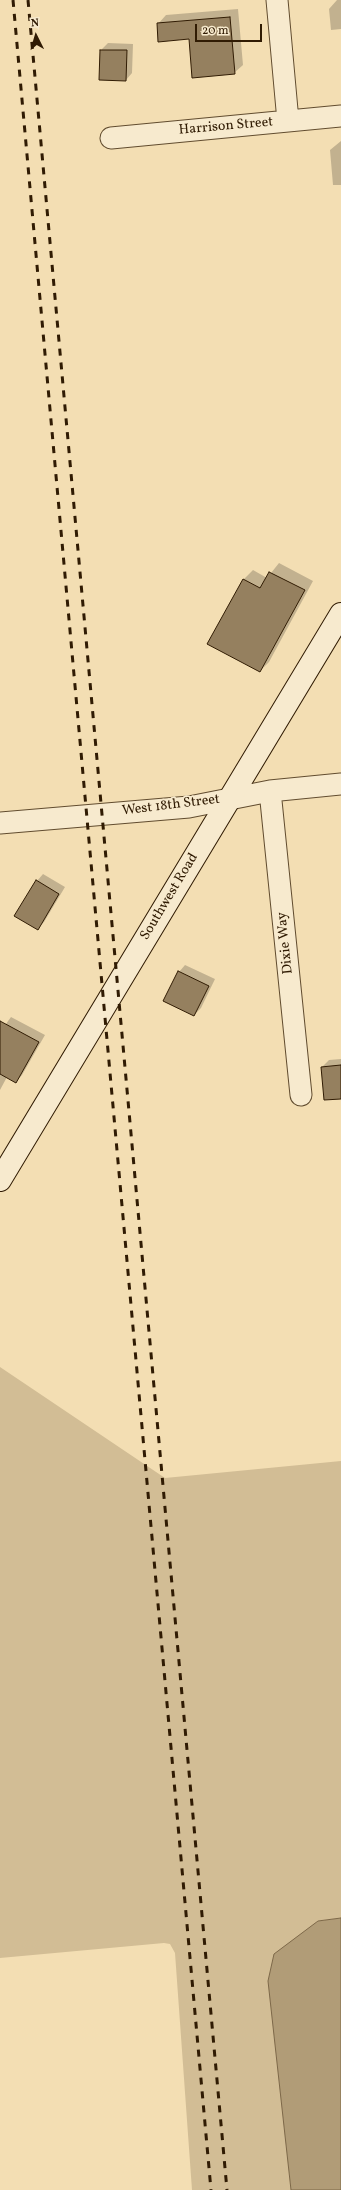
<!DOCTYPE html>
<html>
<head>
<meta charset="utf-8">
<style>
  body { margin:0 }
  #map { position:relative; width:341px; height:2190px; overflow:hidden; background:#f3deb3; font-family:Vollkorn,serif }
  canvas { display:block }
  .north { position:absolute; left:16px; top:16px; width:40px; height:40px; -webkit-text-stroke:3px #f7eace; paint-order:stroke; rotate:355deg; font-size:11px; font-weight:700; line-height:16px; text-align:center; color:#301b03 }
  .north::after { content:''; display:block; margin:auto; width:14px; height:18px; background:#301b03; clip-path:polygon(50% 0,100% 100%,50% 72%,0 100%) }
  .scale { position:absolute; left:195px; top:24px; width:67px; height:18px; box-sizing:border-box; border:2px solid #301b03; border-top:0; padding-left:5px; font-size:12px; line-height:14px; white-space:nowrap; color:#301b03; -webkit-text-stroke:3px #f7eace; paint-order:stroke }
</style>
</head>
<body>
<div id="map">
<canvas width="341" height="2190"></canvas>
<div class="north">N</div>
<div class="scale">20 m</div>
</div>
<script>
const context = document.querySelector('canvas').getContext('2d');
context.lineJoin = 'round';
function fillPath(path, color) {
  context.fillStyle = color;
  context.fill(path, 'evenodd');
}
function poly(rows) {
  const path = new Path2D();
  for (const r of rows) {
    path.moveTo(r[0], r[1]);
    for (let i = 2; i < r.length; i += 2) path.lineTo(r[i], r[i + 1]);
  }
  return path;
}
function stroke(path, color, width, dash) {
  context.strokeStyle = color;
  context.lineWidth = width;
  context.lineCap = dash ? 'butt' : 'round';
  context.setLineDash(dash || []);
  context.stroke(path);
}
function label(font, color, halo, rows, align = 'center') {
  context.font = font + ' Vollkorn,serif';
  context.lineWidth = 3.5;
  context.setLineDash([]);
  context.textBaseline = 'middle';
  context.strokeStyle = halo;
  context.fillStyle = color;
  for (const [text, x, y, turn = 0] of rows) {
    context.save();
    context.translate(x, y);
    context.rotate((+turn || 0) * Math.PI / 180);
    context.textAlign = isNaN(turn) ? turn : align;
    if (halo) context.strokeText(text, 0, 0);
    context.fillText(text, 0, 0);
    context.restore();
  }
}
const green = poly([
  [0,1367,165,1478,341,1461,341,1918,317,1921,287,2143,291,2190,192,2190,175,1953,170,1944,164,1943,0,1958]
]);
const water = poly([
  [341,1918,341,2190,291,2190,268,1981,274,1954,318,1921,341,1918]
]);
const shadow = poly([
  [337,0,341,0,341,29,331,30,329,9],
  [238,9,243,65,234,73,190,38,158,24,166,15],
  [108,43,133,44,132,73,126,80,101,50],
  [341,141,341,185,333,185,330,150],
  [279,563,313,581,269,662,260,671,244,579,253,570,267,578],
  [43,874,65,887,44,922,37,929,37,881],
  [185,965,215,979,201,1008,194,1015,179,972],
  [11,1017,45,1035,22,1075,16,1082,7,1077,0,1090,0,1032],
  [341,1059,341,1098,322,1067,329,1060]
]);
const building = poly([
  [230,17,235,74,192,78,189,39,158,42,157,23,230,17],
  [100,50,127,50,126,81,99,80,100,50],
  [269,572,305,590,260,672,207,644,243,579,260,588,269,572],
  [36,880,59,894,38,930,14,916,36,880],
  [178,971,209,986,194,1016,163,1001,178,971],
  [0,1021,39,1042,16,1083,0,1074,0,1021],
  [341,1065,341,1099,324,1100,321,1067,341,1065]
]);
const street = poly([
  [277,0,288,121],
  [111,138,341,116],
  [270,791,301,1095],
  [0,823,189,807,270,791,341,784]
]);
const secondary = poly([
  [0,1180,341,614]
]);
const rail = poly([
  [13,0,211,2190],
  [28,0,227,2190]
]);
const streetNames = [
  ["Harrison Street",226,127,-5],
  ["West 18th Street",171,806,-7],
  ["Southwest Road",170,897,-59],
  ["Dixie Way",286,943,-96]
];
fillPath(green, '#d2bd95');
fillPath(water, '#b19c77');
stroke(water, '#7d6849', 1);
fillPath(shadow, '#0003');
fillPath(building, '#95805f');
stroke(building, '#301b03', 1);
stroke(street, '#614c2f', 23);
stroke(secondary, '#301b03', 24);
stroke(street, '#f7eace', 21);
stroke(secondary, '#f7eace', 22);
stroke(rail, '#301b03', 3, [7, 7]);
label('14px', '#301b03', '#f7eace', streetNames);
</script>
</body>
</html>
